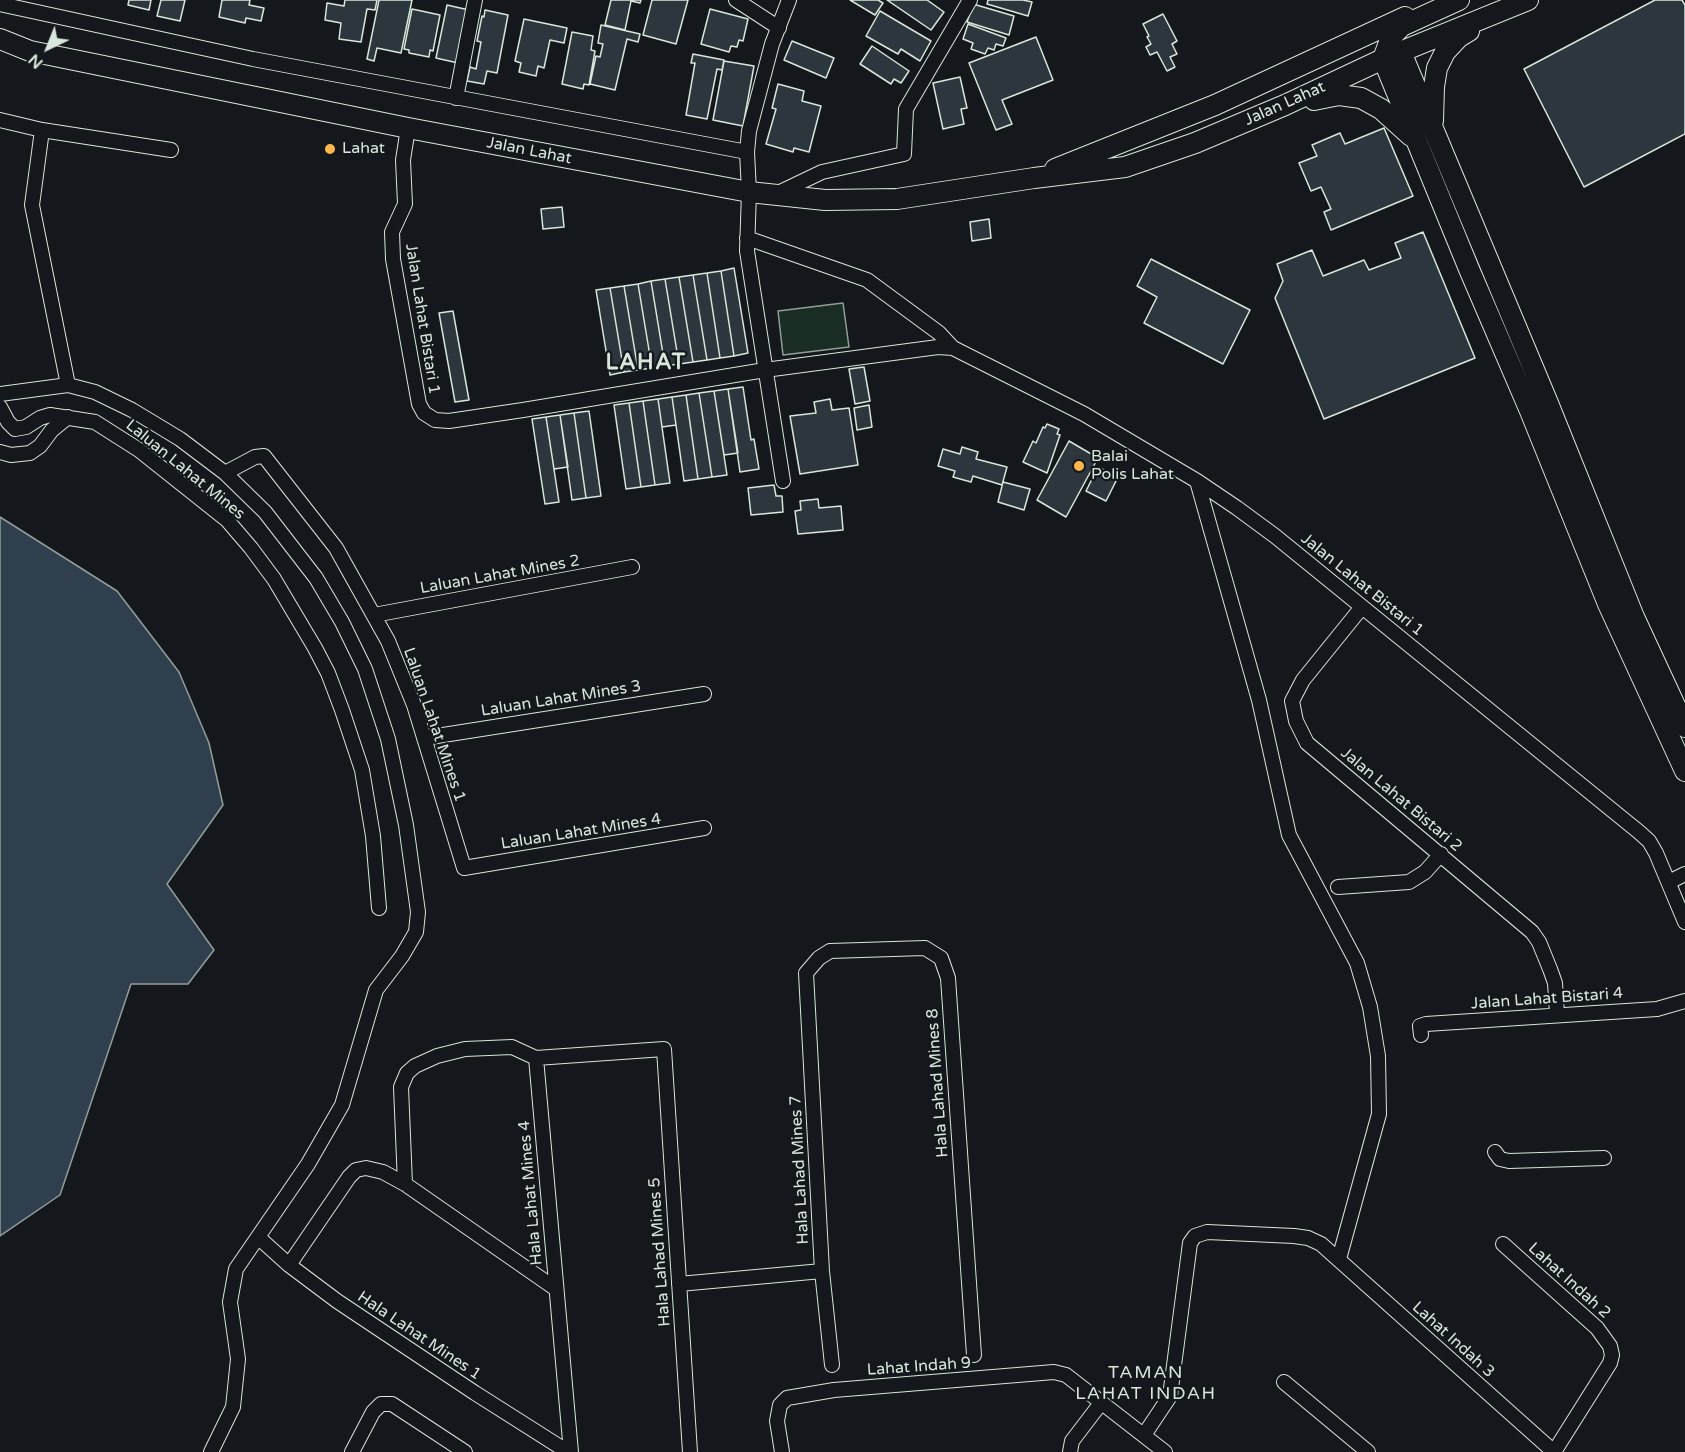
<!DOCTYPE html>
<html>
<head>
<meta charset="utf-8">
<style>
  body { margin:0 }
  #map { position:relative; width:1685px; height:1452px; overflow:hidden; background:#14181c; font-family:"Varela Round",sans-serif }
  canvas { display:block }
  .north { position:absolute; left:18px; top:18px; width:60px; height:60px; -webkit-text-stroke:4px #14181c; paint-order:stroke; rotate:223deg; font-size:16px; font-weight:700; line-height:24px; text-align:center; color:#d8e6dc }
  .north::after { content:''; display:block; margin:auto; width:21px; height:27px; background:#d8e6dc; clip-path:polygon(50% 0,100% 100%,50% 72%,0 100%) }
</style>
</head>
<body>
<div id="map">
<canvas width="1685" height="1452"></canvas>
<div class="north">N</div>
</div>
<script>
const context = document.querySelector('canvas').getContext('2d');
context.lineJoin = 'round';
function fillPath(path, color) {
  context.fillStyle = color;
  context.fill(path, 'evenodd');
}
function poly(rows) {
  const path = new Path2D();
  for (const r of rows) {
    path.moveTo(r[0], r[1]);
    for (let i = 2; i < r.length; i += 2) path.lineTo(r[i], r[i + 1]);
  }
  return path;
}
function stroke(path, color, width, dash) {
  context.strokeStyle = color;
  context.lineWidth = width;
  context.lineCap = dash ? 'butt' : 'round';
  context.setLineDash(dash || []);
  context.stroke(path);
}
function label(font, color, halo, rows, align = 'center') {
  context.font = font + ' "Varela Round",sans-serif';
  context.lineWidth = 4.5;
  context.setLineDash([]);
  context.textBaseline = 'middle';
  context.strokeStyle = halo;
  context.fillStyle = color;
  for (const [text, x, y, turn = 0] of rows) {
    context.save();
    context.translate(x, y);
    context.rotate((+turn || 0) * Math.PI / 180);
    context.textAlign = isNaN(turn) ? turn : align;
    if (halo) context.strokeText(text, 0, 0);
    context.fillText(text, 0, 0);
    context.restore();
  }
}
const green = poly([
  [843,303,849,347,783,355,778,311,843,303]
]);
const water = poly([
  [0,517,117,591,179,672,209,743,223,805,167,884,214,950,188,984,131,984,60,1195,0,1236,0,517]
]);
const building = poly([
  [129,0,151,0,149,10,128,5,129,0],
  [161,0,185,0,180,21,157,16,161,0],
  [222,0,250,0,249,5,264,8,261,21,246,18,245,23,219,17,222,0],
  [345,0,377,0,375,10,367,9,361,42,339,39,341,23,325,20,327,3,344,6,345,0],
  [379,0,412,0,401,53,377,48,374,61,367,59,379,0],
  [611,0,641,0,640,3,631,1,625,30,605,25,611,0],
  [652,0,688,0,676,44,643,35,652,0],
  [850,0,878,0,883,3,875,15,850,0],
  [887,0,927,0,944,12,931,30,887,0],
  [988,0,1023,0,1032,2,1028,16,987,4,988,0],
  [1655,0,1682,0,1685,5,1685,134,1584,187,1524,69,1655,0],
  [973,4,1014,16,1009,35,967,22,973,4],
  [447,5,469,10,458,63,436,58,447,5],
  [412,9,440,15,433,51,430,50,429,57,409,53,409,50,404,49,412,9],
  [710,9,748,19,743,41,739,40,737,47,731,46,729,52,701,44,710,9],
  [485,10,508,15,497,73,487,71,484,84,467,81,470,67,476,69,481,42,477,41,482,16,484,17,485,10],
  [880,11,931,41,920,61,901,49,898,54,866,36,880,11],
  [1163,14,1177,41,1172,44,1177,54,1170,57,1175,67,1167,71,1157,52,1150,55,1146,47,1151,44,1147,37,1149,36,1143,24,1163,14],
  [524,19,567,28,564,43,550,40,544,68,538,66,536,76,519,72,521,63,515,61,524,19],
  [968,24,1006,38,1003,46,996,44,994,50,988,48,985,54,971,49,973,43,963,39,968,24],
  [601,25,640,34,638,42,627,39,615,90,590,84,596,56,600,57,603,44,598,43,601,25],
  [572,32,593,36,591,50,595,51,589,85,584,84,583,89,562,84,572,32],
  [1036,37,1053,80,1002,100,1012,124,996,130,969,63,1036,37],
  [792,41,834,58,826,78,784,60,792,41],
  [872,46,909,71,901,83,894,79,891,84,860,64,872,46],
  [693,54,724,60,722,70,717,69,707,119,686,115,695,63,691,63,693,54],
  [724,61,754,66,743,126,713,120,724,61],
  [960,77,967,108,961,109,964,124,943,129,933,83,960,77],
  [778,84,804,91,802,101,821,106,809,152,794,148,793,152,766,144,776,109,772,108,778,84],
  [1384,128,1413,196,1331,230,1324,212,1331,209,1321,187,1311,191,1299,163,1317,156,1312,145,1340,133,1345,144,1384,128],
  [562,207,564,227,543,229,541,209,562,207],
  [989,219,991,238,972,241,970,222,989,219],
  [1423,232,1475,358,1324,419,1275,298,1283,281,1277,264,1312,250,1323,276,1364,260,1369,270,1401,258,1395,243,1423,232],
  [1151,259,1250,310,1223,364,1144,323,1157,297,1137,286,1151,259],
  [734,268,748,353,734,356,721,271,734,268],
  [721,271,734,356,720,358,707,273,721,271],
  [707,273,720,358,707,360,693,275,707,273],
  [693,275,707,360,693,362,679,277,693,275],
  [679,277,693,362,679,364,665,279,679,277],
  [665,279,679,364,665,366,651,281,665,279],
  [651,281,665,366,652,368,638,284,651,281],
  [638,284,652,368,638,370,624,286,638,284],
  [624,286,638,370,624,372,610,288,624,286],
  [610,288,624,372,610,375,596,290,610,288],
  [453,311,469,400,455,402,439,313,453,311],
  [864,367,870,401,855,404,849,369,864,367],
  [743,387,751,440,754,439,759,469,740,472,728,389,743,387],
  [728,389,738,453,724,455,714,391,728,389],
  [714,391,727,475,712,477,699,393,714,391],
  [699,393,712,477,698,479,686,395,699,393],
  [686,395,698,479,684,481,672,397,686,395],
  [672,397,676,425,662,427,658,399,672,397],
  [658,399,670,483,655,485,643,401,658,399],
  [830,399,832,410,849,408,858,465,800,474,790,416,816,413,814,402,830,399],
  [643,401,655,485,641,487,629,403,643,401],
  [629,403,641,487,626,489,614,405,629,403],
  [869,405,872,427,857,430,854,408,869,405],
  [589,411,601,496,586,498,574,413,589,411],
  [574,413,586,498,572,500,560,415,574,413],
  [560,415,568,467,554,469,546,417,560,415],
  [546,417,559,502,545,504,532,419,546,417],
  [1047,424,1059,429,1057,434,1060,435,1047,473,1023,462,1033,441,1036,443,1043,427,1045,428,1047,424],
  [1069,441,1098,458,1066,517,1037,500,1069,441],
  [962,447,978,452,976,459,1007,467,1002,485,973,476,971,482,953,477,955,471,938,466,943,449,960,454,962,447],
  [1098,467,1118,477,1106,501,1086,491,1098,467],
  [1003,482,1030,489,1024,510,998,502,1003,482],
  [774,485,776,496,782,496,783,512,751,515,748,488,774,485],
  [818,499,819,508,841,506,843,530,798,534,795,511,801,510,800,501,818,499]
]);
const minor = poly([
  [736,0,779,28],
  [0,4,253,59,747,152],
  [456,98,475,0],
  [0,120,42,130,171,150],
  [408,128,403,160,405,204,392,232,393,259,419,404,424,413,435,420,449,421,523,410,765,370,938,347,953,348],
  [42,130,32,205,68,385],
  [776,194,822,172,904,154,906,109,970,0],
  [747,238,867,280,939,333,953,348,1084,414,1197,481,1237,508,1275,536,1639,832,1649,841,1656,853,1685,922],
  [0,394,68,385,95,392,132,410,180,439,225,473,265,512,316,578,342,622,365,669,388,739,406,825,418,912,416,932,402,956,376,990,342,1105,308,1164,236,1269,230,1302,238,1359,233,1407,211,1452],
  [0,407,8,422,15,429,26,427,40,418,50,415,95,422,139,450,227,520,251,548,274,579,315,648,328,673,342,710,362,770,373,836,379,908],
  [0,452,11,455,30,453,40,446,52,430,68,417],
  [225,473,255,457,264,456,336,548,388,641,414,705,464,868,704,828],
  [783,481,747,251,749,192,747,152,749,131,772,44,789,0],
  [1197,481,1259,700,1289,835,1357,963,1370,1007,1378,1056,1379,1114,1339,1259],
  [1362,607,1303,680,1292,701,1296,721,1307,743,1532,932,1539,942,1550,969,1555,983,1557,1014],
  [374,615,632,567],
  [424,738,704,694],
  [1669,882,1685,874],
  [1338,887,1409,882,1425,872,1441,854],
  [1421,1035,1420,1026,1426,1024,1657,1009,1685,1001],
  [1495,1152,1500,1159,1509,1161,1604,1158],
  [405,1184,401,1087,407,1073,415,1066,437,1056,465,1049,512,1047,536,1058],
  [258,1237,289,1265,337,1301,475,1393,568,1452],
  [1503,1244,1597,1328,1610,1346,1612,1355,1610,1363,1554,1452],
  [289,1265,349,1177,356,1170,366,1168,383,1172,405,1184,556,1289],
  [679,1284,822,1271],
  [832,1365,822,1271,806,973,819,958,830,951,925,948,941,958,948,978,974,1355],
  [1284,1382,1368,1452],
  [1144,1435,1170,1396,1190,1243,1195,1236,1207,1232,1294,1236,1308,1238,1321,1244,1554,1452],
  [352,1452,373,1412,381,1404,392,1404,465,1452],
  [571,1452,536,1058,664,1049,690,1452],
  [782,1452,777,1421,780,1405,787,1398,834,1390,1054,1372,1066,1375,1165,1452],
  [1070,1452,1072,1441,1101,1403]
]);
const secondary = poly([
  [1459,0,1402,26,1391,37,1383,59,1469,269,1530,411,1608,604,1685,771],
  [0,39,30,51,408,128,749,192,825,200,897,199,1034,178,1125,167,1195,143,1285,105,1383,59,1528,0],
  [1401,52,1548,403,1634,617,1685,727],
  [1314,100,1339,95,1361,98,1381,109,1411,136],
  [1433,121,1434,87,1437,68,1445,52,1459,37,1469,31],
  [1055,169,1215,105,1405,17]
]);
const markers = [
  [330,149,6,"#ffb74d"],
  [1079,466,6,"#ffb74d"]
];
const streetNames = [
  ["Jalan Lahat",1285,104,-24],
  ["Jalan Lahat",529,151,11],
  ["Jalan Lahat Bistari 1",422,319,81],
  ["Laluan Lahat Mines",185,470,39],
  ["Laluan Lahat Mines 2",500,575,-10],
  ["Jalan Lahat Bistari 1",1362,585,39],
  ["Laluan Lahat Mines 3",561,699,-9],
  ["Laluan Lahat Mines 1",434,725,71],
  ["Jalan Lahat Bistari 2",1401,800,40],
  ["Laluan Lahat Mines 4",581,832,-9],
  ["Jalan Lahat Bistari 4",1547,999,-4],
  ["Hala Lahad Mines 8",938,1083,-94],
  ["Hala Lahad Mines 7",800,1170,-93],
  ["Hala Lahat Mines 4",531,1193,-95],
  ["Hala Lahad Mines 5",660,1252,-94],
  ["Lahat Indah 2",1569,1281,42],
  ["Hala Lahat Mines 1",419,1336,34],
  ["Lahat Indah 3",1453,1340,42],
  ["Lahat Indah 9",919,1367,-4]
];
const poiNames = [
  ["Lahat",342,149],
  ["Balai",1091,457],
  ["Polis Lahat",1091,475]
];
const neighbourhoodNames = [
  ["TAMAN",1146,1373],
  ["LAHAT INDAH",1146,1394]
];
const districtNames = [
  ["LAHAT",646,363]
];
fillPath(green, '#1a2d24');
stroke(green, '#939e99', 1.5);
fillPath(water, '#2f3f4d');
stroke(water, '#939e99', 1.5);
fillPath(building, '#2c363c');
stroke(building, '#d8e6dc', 1.5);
stroke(minor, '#d8e6dc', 16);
stroke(secondary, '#d8e6dc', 22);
stroke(minor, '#14181c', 14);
stroke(secondary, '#14181c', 20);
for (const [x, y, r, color] of markers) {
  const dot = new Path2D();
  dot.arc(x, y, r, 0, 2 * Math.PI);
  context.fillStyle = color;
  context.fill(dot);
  stroke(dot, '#14181c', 2);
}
label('16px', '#d8e6dc', '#14181c', streetNames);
label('16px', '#d8e6dc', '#14181c', poiNames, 'left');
context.letterSpacing = '1.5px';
label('18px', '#d8e6dc', '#14181c', neighbourhoodNames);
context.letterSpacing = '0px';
context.letterSpacing = '1.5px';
label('bold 22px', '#d8e6dc', '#14181c', districtNames);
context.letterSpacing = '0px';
</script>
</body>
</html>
